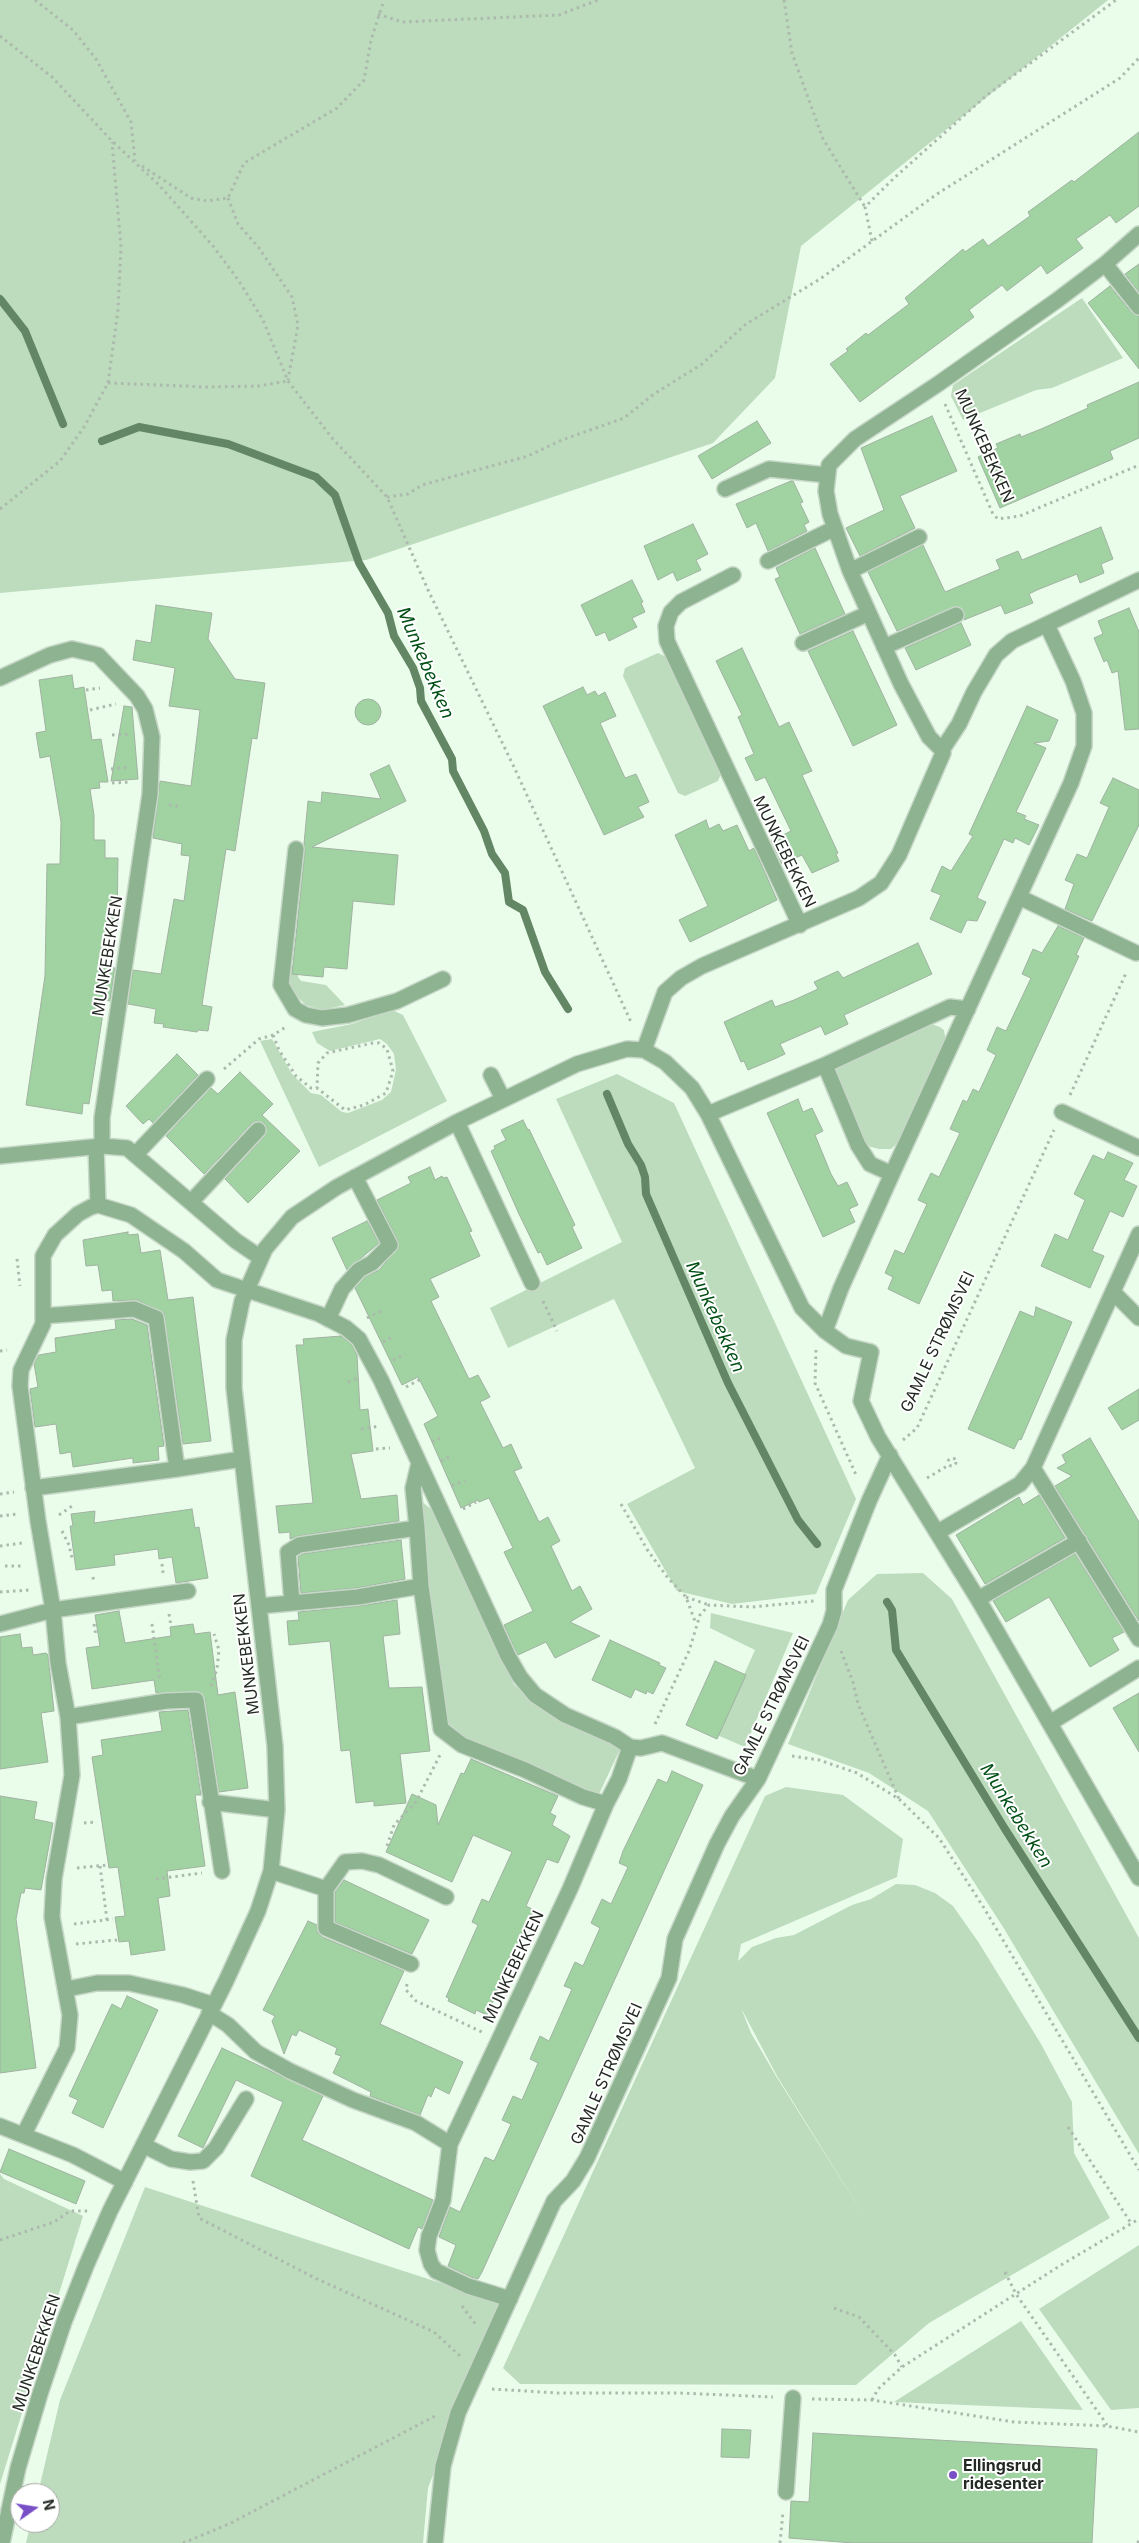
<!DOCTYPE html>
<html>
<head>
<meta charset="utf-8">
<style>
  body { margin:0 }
  #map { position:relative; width:1139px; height:2543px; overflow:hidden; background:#eafdeb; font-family:Inter,sans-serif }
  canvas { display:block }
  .north { position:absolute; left:10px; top:2483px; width:50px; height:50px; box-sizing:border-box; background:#fff; border:1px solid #a7aaa7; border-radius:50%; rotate:77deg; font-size:14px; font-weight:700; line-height:20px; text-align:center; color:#232a23 }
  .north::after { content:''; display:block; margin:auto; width:18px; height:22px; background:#794fc8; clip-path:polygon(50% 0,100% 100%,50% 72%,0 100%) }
</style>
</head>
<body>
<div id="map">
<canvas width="1139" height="2543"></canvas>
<div class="north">N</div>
</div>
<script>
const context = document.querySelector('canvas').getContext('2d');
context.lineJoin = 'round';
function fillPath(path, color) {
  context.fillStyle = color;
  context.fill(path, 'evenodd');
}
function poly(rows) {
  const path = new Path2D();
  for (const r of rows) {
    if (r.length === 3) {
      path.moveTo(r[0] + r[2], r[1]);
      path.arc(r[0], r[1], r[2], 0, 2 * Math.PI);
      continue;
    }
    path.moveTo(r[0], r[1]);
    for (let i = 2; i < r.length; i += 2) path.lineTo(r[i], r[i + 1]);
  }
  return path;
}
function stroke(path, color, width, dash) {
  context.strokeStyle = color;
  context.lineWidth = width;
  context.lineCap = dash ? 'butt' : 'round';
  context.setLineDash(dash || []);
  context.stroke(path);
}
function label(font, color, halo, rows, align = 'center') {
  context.font = font + ' Inter,sans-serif';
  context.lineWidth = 4;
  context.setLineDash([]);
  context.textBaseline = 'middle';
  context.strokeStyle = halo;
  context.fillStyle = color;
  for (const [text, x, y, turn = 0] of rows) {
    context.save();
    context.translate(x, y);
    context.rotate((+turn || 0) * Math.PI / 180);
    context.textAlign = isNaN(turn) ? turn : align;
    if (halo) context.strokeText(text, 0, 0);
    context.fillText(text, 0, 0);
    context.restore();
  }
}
const green = poly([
  [0,0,1108,0,801,246,775,378,713,443,366,560,0,593],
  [1082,298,1123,358,1052,388,1036,390,963,420,951,396,953,385],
  [658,653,666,657,721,774,718,781,685,796,678,793,623,676,625,668],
  [290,964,298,968,298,977,301,981,326,985,345,1005,321,1010,306,1005,291,991,288,978],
  [392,1010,403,1015,447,1101,319,1167,260,1041,272,1039,292,1074,311,1093,321,1095,342,1112,348,1113,382,1100,391,1092,396,1070,394,1054,387,1044,380,1039,330,1051,317,1043,312,1032,352,1024],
  [928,1023,940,1027,944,1030,946,1043,901,1139,891,1149,879,1149,871,1147,863,1141,834,1070,839,1063],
  [617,1074,674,1103,856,1499,816,1594,732,1604,677,1591,627,1504,695,1468,614,1299,508,1348,490,1308,622,1242,556,1099],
  [420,1500,432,1510,514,1685,548,1711,621,1747,594,1805,447,1737,416,1508],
  [923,1573,952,1599,1139,1938,1139,2154,1003,1927,928,1811,869,1773,788,1744,848,1600,877,1574],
  [711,1613,793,1633,745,1747,717,1735,755,1650,710,1628],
  [786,1787,843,1795,903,1839,897,1877,741,1944,738,1961,752,1947,776,1938,794,1935,852,1905,871,1899,896,1884,915,1885,935,1893,953,1906,979,1943,1041,2044,1072,2102,1074,2153,1110,2218,929,2323,856,2385,520,2384,503,2368,765,1796],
  [741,2008,777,2076,869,2224,776,2076,751,2033],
  [0,2174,4,2179,83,2216,0,2484],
  [145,2187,499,2302,428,2488,423,2543,26,2543,31,2523,50,2523,50,2493,38,2493,60,2400],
  [1139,2245,1139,2408,1111,2410,1039,2309],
  [1021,2321,1083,2410,894,2402]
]);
const stream = poly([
  [0,299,25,331,63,424],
  [102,441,139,427,228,444,316,477,335,495,359,563,388,613,394,636,413,668,420,688,421,701,452,759,453,771,484,831,492,854,505,873,509,902,523,910,545,972,568,1009],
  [607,1094,628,1144,641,1165,645,1177,646,1194,728,1383,798,1520,817,1544],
  [887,1602,892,1610,896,1650,1005,1829,1139,2038]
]);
const building = poly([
  [1139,132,1139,206,1116,223,1110,215,1076,239,1083,248,1047,274,1041,265,1007,291,1002,285,969,310,974,317,860,402,830,364,848,351,846,349,866,333,868,335,909,304,905,298,963,249,965,252,983,239,988,246,1030,216,1028,212,1072,180,1074,182,1139,132],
  [1139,264,1139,292,1125,274,1139,264],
  [1110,286,1132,313,1139,316,1139,369,1088,303,1110,286],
  [1139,382,1139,438,1110,451,1113,459,1000,508,978,457,998,448,996,444,1020,434,1021,437,1041,429,1088,408,1087,405,1139,382],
  [932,416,957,471,900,496,915,528,860,556,846,528,884,510,861,448,932,416],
  [757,421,771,443,712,479,698,456,757,421],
  [791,481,793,481,803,502,800,503,809,522,804,525,807,531,768,551,756,523,747,528,736,504,791,481],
  [693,524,708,554,696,560,701,570,677,581,673,572,658,580,644,546,693,524],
  [1101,527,1113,559,1101,564,1104,573,1080,583,1077,574,1037,590,1029,594,1033,603,1005,614,1001,605,964,620,964,611,956,606,897,631,868,572,923,545,945,592,1000,569,996,560,1018,551,1022,560,1101,527],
  [815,548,845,614,800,634,775,579,780,577,776,568,815,548],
  [632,580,643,602,641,603,645,612,632,618,637,627,609,641,605,632,596,636,581,605,632,580],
  [156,605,212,613,208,639,235,679,265,683,257,739,252,738,235,851,226,849,202,1005,212,1007,208,1031,198,1030,197,1032,163,1027,164,1024,154,1023,156,1009,128,1004,133,970,161,974,174,899,184,901,190,856,181,855,182,844,153,838,160,781,191,786,200,710,169,706,175,668,133,660,136,640,151,643,156,605],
  [1129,608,1139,632,1139,729,1125,730,1118,671,1112,673,1107,660,1104,662,1094,638,1103,634,1098,621,1129,608],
  [961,623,971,645,916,670,905,648,961,623],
  [853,631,897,725,853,746,808,651,853,631],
  [742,648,779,727,789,722,812,771,802,775,838,853,836,854,839,861,812,873,802,855,782,864,771,841,791,831,765,777,756,781,745,758,754,754,738,717,742,715,716,661,742,648],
  [72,675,74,689,84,687,92,740,101,739,108,782,99,782,100,788,90,789,94,815,94,840,105,840,105,858,118,858,117,924,110,923,108,929,108,967,115,968,110,1001,105,1000,89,1104,83,1103,82,1114,26,1105,45,976,47,864,60,864,61,822,50,756,40,758,36,733,46,731,39,680,72,675],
  [583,687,587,695,595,691,598,696,605,692,616,716,600,723,625,778,636,774,649,802,638,807,644,817,604,835,543,706,583,687],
  [368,712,13],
  [124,706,132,707,138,779,111,781,124,706],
  [1027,706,1058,720,1049,741,1034,743,1046,748,1016,812,1026,816,1024,819,1039,825,1029,845,1015,838,1013,843,1004,839,977,898,986,902,977,921,967,920,961,933,930,919,941,895,931,891,942,866,951,871,973,836,969,834,1027,706],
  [389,765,406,801,312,847,398,855,394,905,353,901,347,969,324,967,323,977,292,974,305,850,304,844,308,801,321,803,322,792,381,799,370,774,389,765],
  [1113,778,1139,790,1139,825,1092,921,1065,909,1074,884,1065,880,1077,854,1087,858,1109,807,1100,803,1113,778],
  [706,820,709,829,719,824,723,831,737,825,749,851,754,848,777,900,690,942,679,920,708,906,675,835,706,820],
  [1058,926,1084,938,1076,955,1079,956,919,1304,888,1289,893,1277,885,1273,895,1250,904,1254,927,1204,918,1200,931,1173,939,1177,960,1133,950,1129,963,1100,967,1102,973,1089,979,1092,996,1055,987,1050,997,1027,1006,1031,1031,978,1022,974,1033,949,1042,953,1058,926],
  [918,943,932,974,844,1015,848,1024,825,1035,821,1026,780,1044,785,1054,772,1060,748,1070,744,1061,741,1062,724,1022,772,1000,775,1007,794,1000,818,989,814,982,838,971,843,978,918,943],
  [177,1054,198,1075,153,1123,149,1119,143,1124,126,1106,177,1054],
  [240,1072,273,1104,262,1115,300,1151,248,1203,225,1179,265,1136,267,1128,264,1123,256,1121,251,1124,204,1174,166,1136,211,1088,218,1094,240,1072],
  [798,1099,803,1112,812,1108,823,1131,815,1135,831,1174,838,1186,847,1182,858,1205,849,1209,855,1222,823,1237,767,1113,798,1099],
  [523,1120,528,1130,529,1129,575,1225,572,1227,582,1248,547,1265,541,1252,538,1253,519,1214,491,1151,495,1149,494,1146,506,1140,501,1130,523,1120],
  [1108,1152,1133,1163,1124,1180,1137,1186,1123,1217,1110,1211,1092,1251,1104,1256,1090,1288,1041,1266,1055,1234,1068,1240,1085,1200,1074,1194,1093,1155,1104,1160,1108,1152],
  [430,1167,435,1180,442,1176,443,1178,447,1177,472,1231,469,1232,480,1256,430,1279,439,1297,431,1301,469,1379,478,1375,490,1397,480,1402,503,1448,511,1444,522,1468,514,1471,539,1522,548,1517,560,1541,551,1546,572,1591,580,1586,592,1609,570,1622,600,1636,555,1658,546,1642,518,1655,516,1652,504,1625,533,1611,504,1552,513,1548,489,1498,479,1502,478,1500,461,1508,424,1424,438,1416,418,1377,402,1385,355,1288,365,1277,379,1270,399,1247,398,1241,377,1200,411,1183,408,1177,430,1167],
  [367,1221,379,1243,347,1270,332,1238,367,1221],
  [128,1232,128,1235,138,1234,141,1253,160,1250,168,1300,193,1297,211,1441,183,1444,164,1313,137,1300,113,1301,112,1290,102,1291,98,1265,86,1266,83,1240,128,1232],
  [1036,1307,1072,1322,1021,1440,1019,1439,1014,1449,968,1429,1020,1311,1034,1317,1036,1307],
  [132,1319,147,1325,164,1446,158,1447,159,1460,133,1463,133,1458,73,1467,71,1452,60,1454,56,1424,35,1427,30,1389,38,1387,34,1364,39,1355,56,1352,55,1338,116,1329,115,1320,132,1319],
  [341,1336,352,1345,357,1355,360,1410,368,1409,373,1451,351,1454,361,1499,397,1495,399,1521,298,1536,290,1539,290,1532,279,1533,276,1506,313,1503,296,1345,304,1345,303,1339,341,1336],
  [1139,1389,1139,1420,1122,1430,1108,1408,1139,1389],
  [1090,1438,1139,1522,1139,1621,1055,1486,1072,1476,1057,1468,1066,1463,1062,1455,1090,1438],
  [1039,1495,1065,1538,985,1584,956,1535,1019,1497,1023,1505,1039,1495],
  [192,1509,195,1528,199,1527,208,1578,176,1583,172,1557,159,1559,158,1549,114,1555,115,1565,76,1570,70,1526,73,1526,71,1514,95,1511,94,1523,192,1509],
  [401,1540,405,1579,357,1588,301,1593,298,1557,302,1554,401,1540],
  [1075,1554,1124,1632,1112,1638,1119,1650,1090,1667,1049,1597,1006,1622,993,1601,1075,1554],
  [397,1600,400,1634,383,1636,389,1688,422,1687,430,1751,400,1754,406,1803,374,1806,374,1801,356,1803,350,1750,341,1751,330,1641,289,1645,287,1621,299,1620,298,1612,359,1606,397,1600],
  [119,1611,125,1643,171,1636,170,1627,193,1624,195,1634,210,1632,218,1695,235,1692,248,1788,219,1792,205,1699,200,1692,156,1693,154,1680,92,1689,86,1648,100,1646,95,1615,119,1611],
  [20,1634,22,1648,32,1647,33,1655,46,1653,48,1655,54,1711,41,1713,48,1762,0,1769,0,1637,20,1634],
  [610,1640,660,1663,659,1665,666,1668,653,1694,647,1691,646,1694,635,1689,631,1698,592,1680,610,1640],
  [715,1661,746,1675,717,1739,686,1725,715,1661],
  [1139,1693,1139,1752,1113,1708,1139,1693],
  [188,1710,201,1795,195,1795,205,1866,167,1871,170,1896,158,1898,165,1950,131,1955,129,1941,119,1942,115,1917,125,1916,118,1867,109,1868,92,1757,103,1755,101,1740,162,1731,159,1712,188,1710],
  [471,1759,558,1796,550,1813,556,1816,552,1825,570,1836,558,1863,547,1859,526,1906,534,1910,487,2015,476,2010,475,2014,448,2001,449,1998,446,1997,478,1925,472,1922,482,1899,489,1902,512,1852,473,1835,452,1882,386,1852,412,1794,436,1805,438,1825,461,1773,464,1774,471,1759],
  [672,1771,703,1785,482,2272,478,2279,471,2277,448,2266,456,2245,439,2237,450,2207,460,2212,485,2157,494,2161,511,2124,502,2120,513,2096,522,2100,538,2063,530,2059,540,2036,549,2041,572,1989,564,1986,575,1962,583,1966,600,1928,591,1923,602,1899,611,1904,628,1867,619,1863,623,1851,658,1779,667,1783,672,1771],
  [0,1796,37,1802,34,1819,53,1823,41,1890,25,1888,24,1893,21,1893,16,1919,36,2068,0,2073,0,1796],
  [344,1880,429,1920,412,1954,335,1922,335,1892,344,1880],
  [308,1921,317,1925,318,1933,322,1937,404,1971,380,2024,463,2062,449,2094,435,2087,431,2097,428,2095,420,2115,370,2096,371,2092,333,2073,341,2056,335,2054,337,2048,299,2030,296,2036,292,2034,284,2054,272,2021,275,2016,263,2010,308,1921],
  [127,1996,158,2010,103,2128,72,2113,78,2100,69,2096,112,2004,121,2009,127,1996],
  [222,2048,323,2096,302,2140,433,2200,422,2229,418,2227,409,2249,251,2176,283,2102,236,2080,203,2148,178,2136,222,2048],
  [9,2149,85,2181,76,2204,0,2172,9,2149],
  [722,2429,751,2430,749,2458,721,2457,722,2429],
  [813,2433,1097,2449,1092,2543,853,2543,789,2538,791,2501,809,2502,813,2433]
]);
const path = poly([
  [35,0,73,30,96,59,131,122,135,161],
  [784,0,792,53,823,139,865,207],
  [378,14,402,22,559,15,598,0],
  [0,36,52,77,112,141,159,185,213,246,239,281,263,320,288,381,332,438,387,497,428,590,514,767,631,1022],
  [142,166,191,198,207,201,228,198,244,163,337,108,364,80,371,40,384,0],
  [228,198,238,224,259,248,292,297,298,325,288,380],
  [872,241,865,207,893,179,987,95,1116,0],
  [108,383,208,387,258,386,288,381],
  [945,404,993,514,998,519,1020,516,1139,465],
  [387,497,408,494,422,485,528,456,562,440,624,418,654,394,702,364,746,324,820,279,937,194,1120,78,1139,58],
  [0,509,60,461,84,427,108,383,118,310,121,247,112,142],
  [86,690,100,688],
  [90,710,116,704],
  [112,735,131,734],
  [111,769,131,767],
  [112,783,131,782],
  [169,805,182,807],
  [273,1035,279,1050,296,1076,311,1088,317,1088,345,1110,364,1105,386,1093,393,1071,387,1049,379,1043,373,1043,327,1053,318,1063,317,1088],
  [224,1069,259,1039,273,1035,286,1027],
  [1070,1095,1127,971],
  [17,1259,20,1286],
  [543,1301,557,1331],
  [367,1318,381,1311],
  [383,1342,392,1337],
  [816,1350,815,1383,857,1477],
  [0,1351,7,1350],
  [393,1360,405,1354],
  [348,1382,358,1378],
  [406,1387,421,1379],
  [361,1429,380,1426],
  [903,1440,917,1428,1054,1130],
  [432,1442,442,1437],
  [376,1449,390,1448],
  [952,1462,4],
  [441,1461,450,1456],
  [927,1478,949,1465],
  [452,1486,465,1480],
  [0,1494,14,1492],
  [621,1504,648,1551,668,1578,686,1597,696,1624],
  [463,1509,476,1502],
  [59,1515,75,1504],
  [0,1516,17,1514],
  [62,1531,69,1545,72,1558],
  [0,1546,22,1543],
  [162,1564,163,1573],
  [5,1566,24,1566],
  [93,1577,94,1583],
  [0,1592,29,1590],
  [686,1597,709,1605],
  [169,1614,171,1626],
  [94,1624,96,1636],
  [152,1624,160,1682],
  [841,1651,853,1682,858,1704,899,1799],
  [211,1686,217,1669,219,1650,214,1634],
  [655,1724,689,1651,700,1615,709,1605,752,1607,814,1601],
  [792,1756,819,1760,857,1773,899,1799,939,1838,984,1908,1139,2170],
  [84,1823,97,1822],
  [387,1846,394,1825,416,1802,440,1755],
  [100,1866,107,1920],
  [77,1868,107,1865],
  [156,1879,202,1873],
  [74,1924,113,1919],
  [76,1944,117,1940],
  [407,1984,406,1990,416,2001,482,2032],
  [1068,2127,1131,2223],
  [193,2181,199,2218,315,2278,434,2332,460,2356],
  [0,2240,54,2222,70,2211,88,2211],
  [1005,2272,1016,2294,1107,2425],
  [462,2306,476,2325],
  [834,2308,859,2317,895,2355,902,2367],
  [492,2389,558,2393,679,2393,773,2397],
  [812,2399,872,2400,1014,2422,1107,2426,1139,2432],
  [872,2400,878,2389,902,2367,1061,2265,1139,2219],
  [183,2543,229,2524,437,2415],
  [780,2543,783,2512],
  [1138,2543,1139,2537]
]);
const minor = poly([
  [1105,264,1139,307],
  [725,489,769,469,827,475],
  [768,561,835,528],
  [850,571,919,537],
  [733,575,681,602,671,612,666,626,667,641,800,925],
  [803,643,869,613],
  [884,647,956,615],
  [0,678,50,655,72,649,98,655,137,696,145,709,152,737,150,794,102,1118,102,1146],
  [942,750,929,737,901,684,850,571,830,514,826,491,829,465,855,439,938,384,1056,301,1105,264,1139,234],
  [296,849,281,985,295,1009,306,1015,322,1018,348,1015,397,1001,443,979],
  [1019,897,1136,953],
  [644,1050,665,992,681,978,702,966,859,898,881,883,899,855,943,753,942,750,959,724,974,692,996,655,1012,641,1139,580],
  [825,1065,858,1145,870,1164,892,1174],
  [491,1075,503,1099],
  [1062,1112,1139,1148],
  [708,1114,825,1065,950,1007,968,1009],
  [457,1122,532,1283],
  [96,1146,98,1205],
  [135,1155,207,1079],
  [0,1156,102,1146,127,1148,236,1241,261,1258],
  [191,1202,258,1130],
  [1114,1293,1139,1318],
  [43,1316,134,1309,156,1318,177,1469,242,1459],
  [328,1319,342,1289,359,1270,372,1263,390,1245,355,1177],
  [825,1331,841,1288,892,1174,1071,783,1084,746,1084,713,1073,681,1047,625],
  [419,1463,413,1488,417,1528,421,1586,441,1729,462,1745,525,1770,583,1797,606,1804],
  [1033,1468,1139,1639],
  [33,1488,177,1469],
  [938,1532,1020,1484,1033,1468,1139,1234],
  [978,1599,1079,1541],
  [292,1603,288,1552,299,1545,417,1528],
  [259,1606,358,1597,421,1586],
  [0,1624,53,1610,188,1591],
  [68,1717,166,1701,196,1700,222,1871],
  [1050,1723,1139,1668],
  [210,1802,277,1810],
  [271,1871,326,1889,326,1928,411,1964],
  [326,1889,345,1862,362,1861,379,1865,446,1897],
  [67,1989,97,1983,129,1983,183,1995,214,2005],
  [209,2013,228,2025,256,2052,290,2071,353,2100,416,2123,450,2144],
  [0,2126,73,2155,125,2182],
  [24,2134,67,2048,70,2015,52,1917,54,1879,72,1775,68,1717,58,1663,53,1610,38,1521,20,1386,21,1370,43,1324,43,1256,55,1235,78,1214,91,1207,98,1205,131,1215,184,1251,217,1280,319,1314,346,1328,359,1339,381,1380,508,1656,520,1677,535,1695,565,1715,615,1737,630,1747,641,1748,662,1743,758,1779],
  [143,2145,171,2159,190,2162,203,2161,216,2148,246,2099],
  [510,2299,468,2286,436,2271,431,2264,427,2250,429,2236,443,2200,450,2144,570,1889,606,1804,619,1779,630,1747],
  [786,2492,793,2398],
  [2,2543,18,2468,40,2394,64,2322,86,2266,110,2211,226,1981,258,1911,271,1871,277,1810,275,1746,234,1388,234,1340,242,1301,265,1249,292,1217,337,1187,457,1122,577,1064,627,1049,644,1050,665,1062,692,1088,708,1114,802,1308,825,1331,846,1346,871,1352,861,1401,878,1437,978,1599,1139,1878],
  [435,2543,443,2466,458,2413,554,2201,573,2181,587,2158,669,1978,675,1939,717,1844,732,1816,758,1779,830,1625,834,1611,834,1590,869,1501,890,1455]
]);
const markers = [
  [953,2475,5,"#794fc8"]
];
const streetNames = [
  ["MUNKEBEKKEN",984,446,66],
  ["MUNKEBEKKEN",784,852,64],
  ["MUNKEBEKKEN",108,956,-81],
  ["GAMLE STRØMSVEI",938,1342,-65],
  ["MUNKEBEKKEN",247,1654,-97],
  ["GAMLE STRØMSVEI",772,1706,-64],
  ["MUNKEBEKKEN",514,1967,-65],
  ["GAMLE STRØMSVEI",607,2074,-66],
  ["MUNKEBEKKEN",37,2353,-72]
];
const poiNames = [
  ["Ellingsrud",963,2466],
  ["ridesenter",963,2484]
];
const waterNames = [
  ["Munkebekken",425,663,67],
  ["Munkebekken",715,1317,66],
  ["Munkebekken",1016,1816,58]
];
fillPath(green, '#bddbbd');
stroke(stream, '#638764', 8);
fillPath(building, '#a0d2a2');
stroke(building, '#a0b2a1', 1);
stroke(minor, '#c6d7c7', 18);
stroke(path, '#abbaac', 3, [2.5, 4]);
stroke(minor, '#8eb390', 15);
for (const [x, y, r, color] of markers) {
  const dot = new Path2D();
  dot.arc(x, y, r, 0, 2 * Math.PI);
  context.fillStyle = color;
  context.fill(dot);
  stroke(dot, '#fff', 2);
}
label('16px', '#232a23', '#fff', streetNames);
label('bold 16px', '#232a23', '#fff', poiNames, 'left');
label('italic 18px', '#004f14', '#fff', waterNames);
</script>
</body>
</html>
